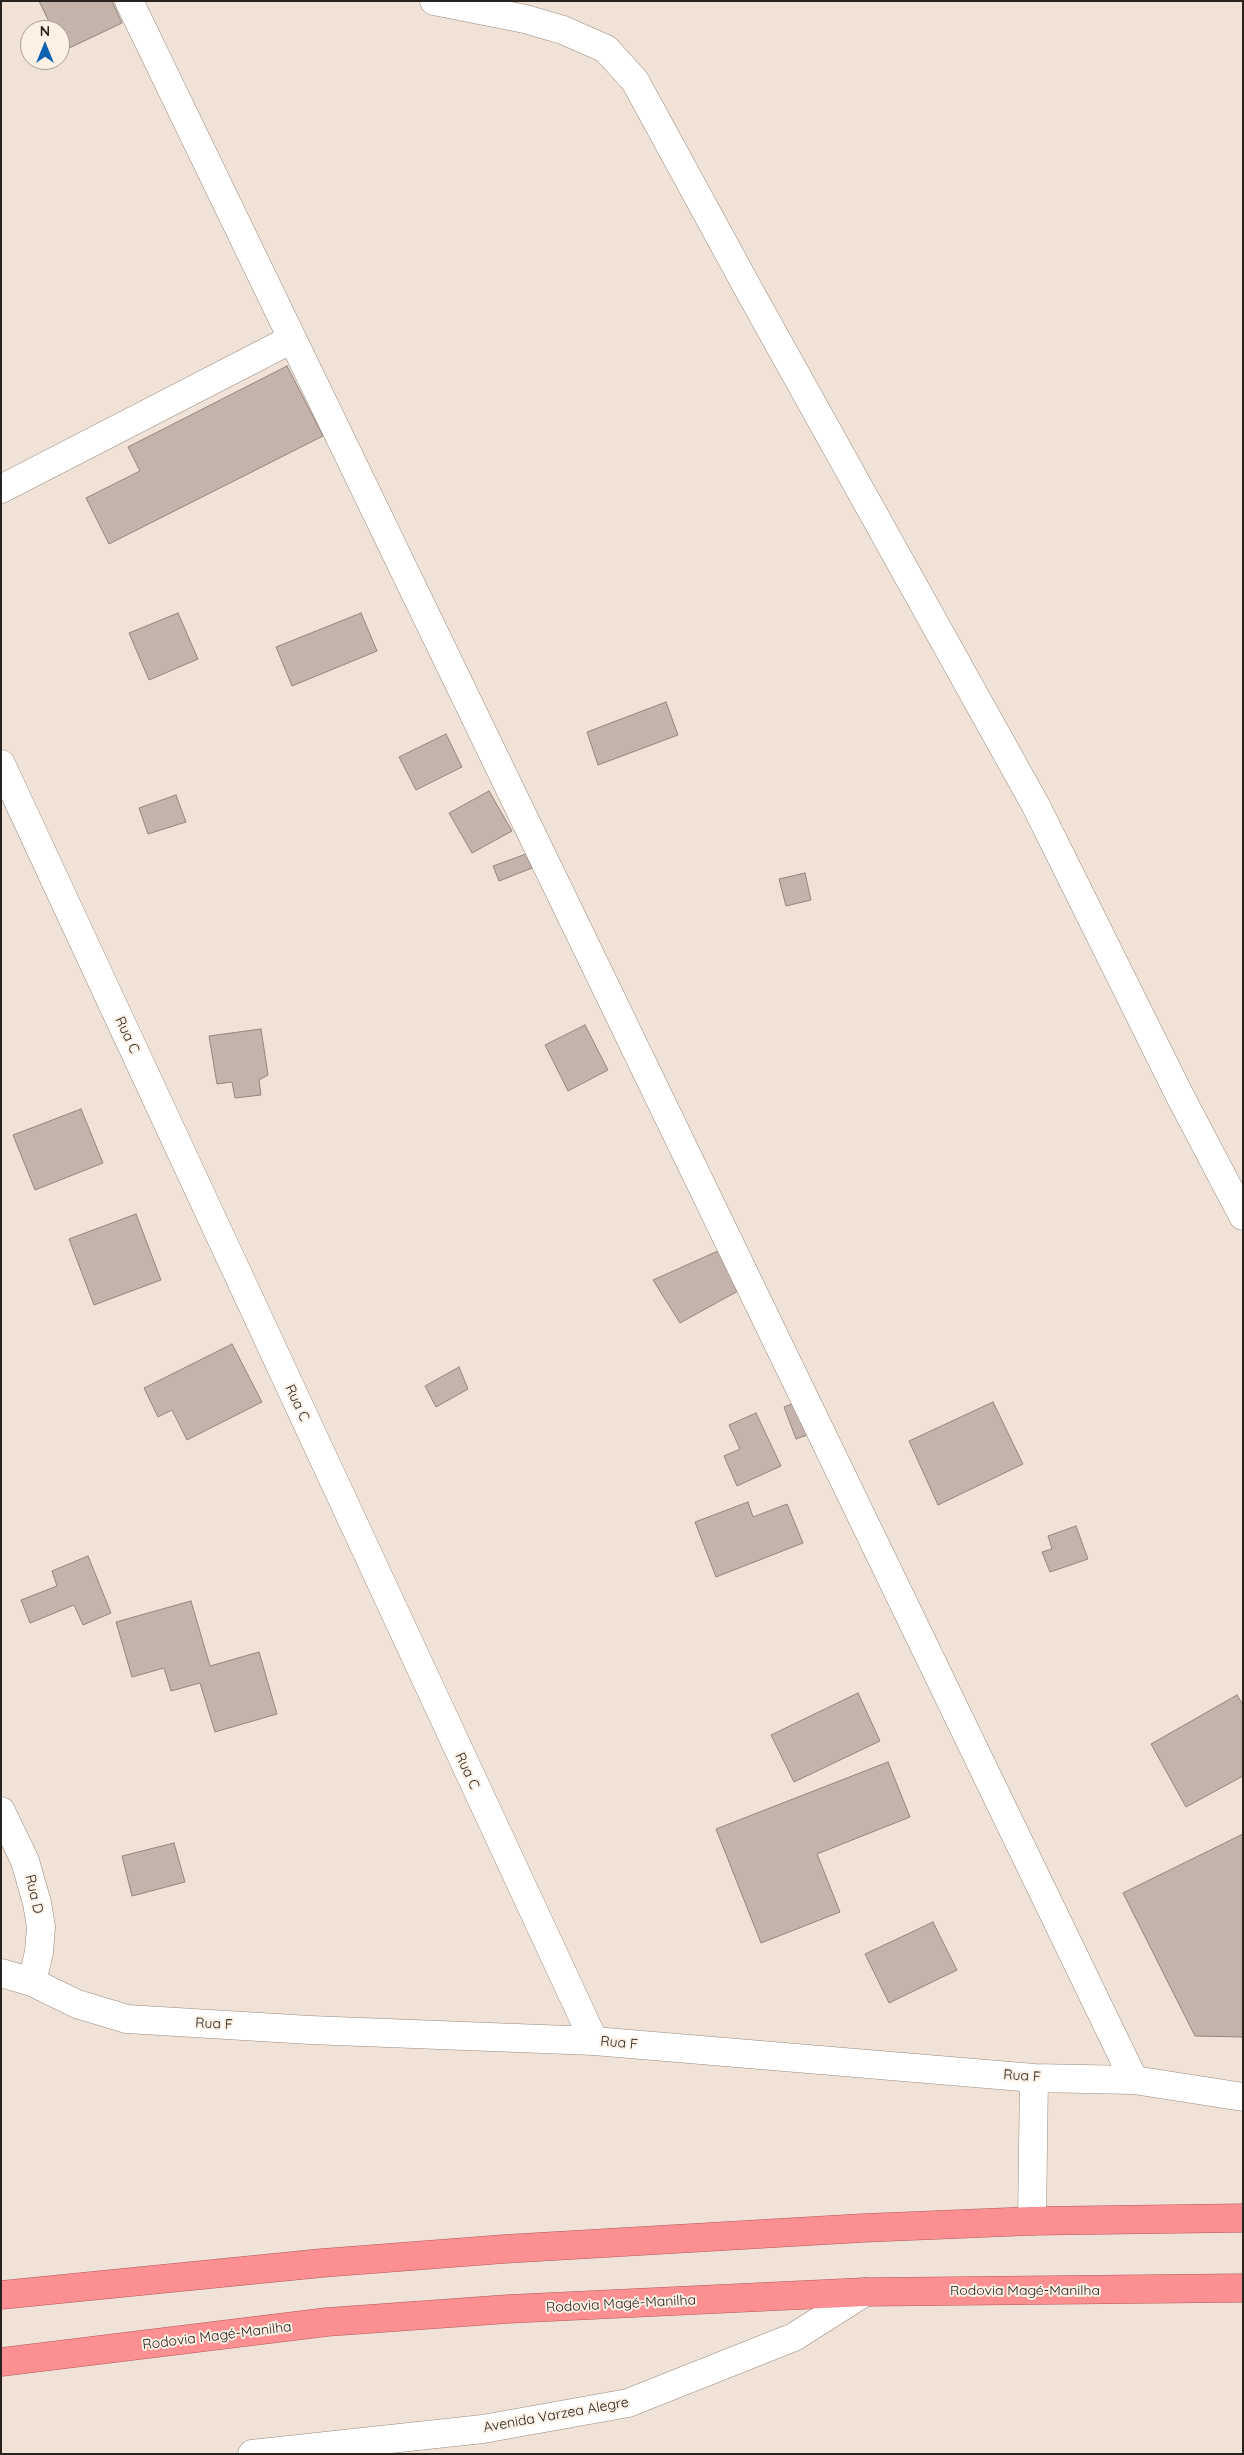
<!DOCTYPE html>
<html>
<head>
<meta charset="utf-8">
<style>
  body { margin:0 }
  #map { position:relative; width:1244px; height:2455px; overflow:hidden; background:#f0e2d7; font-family:Quicksand,sans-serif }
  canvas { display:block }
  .frame { position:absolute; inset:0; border:2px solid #28231f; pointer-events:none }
  .north { position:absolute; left:20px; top:20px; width:50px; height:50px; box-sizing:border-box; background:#fdf0e4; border:1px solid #a89e95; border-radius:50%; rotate:0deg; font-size:14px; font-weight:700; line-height:20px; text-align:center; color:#28231f }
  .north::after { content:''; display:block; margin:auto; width:18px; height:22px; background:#0c62b0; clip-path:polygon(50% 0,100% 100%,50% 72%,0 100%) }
</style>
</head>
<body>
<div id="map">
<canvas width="1244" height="2455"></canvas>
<div class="frame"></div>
<div class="north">N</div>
</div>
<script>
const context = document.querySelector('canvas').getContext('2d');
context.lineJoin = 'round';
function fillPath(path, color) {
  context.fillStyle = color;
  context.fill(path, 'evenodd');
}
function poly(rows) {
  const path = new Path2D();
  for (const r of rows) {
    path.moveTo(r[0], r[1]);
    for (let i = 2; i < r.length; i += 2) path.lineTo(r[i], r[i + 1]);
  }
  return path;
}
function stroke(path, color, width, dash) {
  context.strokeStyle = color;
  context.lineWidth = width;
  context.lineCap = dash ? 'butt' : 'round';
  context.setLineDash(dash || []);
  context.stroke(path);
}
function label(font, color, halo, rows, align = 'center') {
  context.font = font + ' Quicksand,sans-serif';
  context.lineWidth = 4;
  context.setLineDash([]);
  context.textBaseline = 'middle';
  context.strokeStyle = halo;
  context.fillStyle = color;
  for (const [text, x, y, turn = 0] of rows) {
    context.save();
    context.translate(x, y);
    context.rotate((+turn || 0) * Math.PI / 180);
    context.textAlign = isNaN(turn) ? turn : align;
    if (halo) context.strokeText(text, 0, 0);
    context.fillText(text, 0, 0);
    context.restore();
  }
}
const building = poly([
  [39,1,112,1,122,23,63,51,60,45,60,30,53,30,39,1],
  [287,366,323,436,109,544,86,498,140,471,128,447,287,366],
  [178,613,198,659,149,680,129,633,178,613],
  [361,613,377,651,292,686,276,647,361,613],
  [666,702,678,735,598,765,587,732,666,702],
  [446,734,462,767,416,790,399,757,446,734],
  [489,791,512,831,472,853,449,813,489,791],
  [176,795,186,822,148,834,139,808,176,795],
  [526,854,532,868,499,881,493,866,526,854],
  [805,873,811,900,786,906,779,879,805,873],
  [585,1025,608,1070,568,1091,545,1045,585,1025],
  [261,1029,268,1075,259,1080,261,1095,235,1098,232,1082,217,1084,209,1036,261,1029],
  [81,1109,103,1163,35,1190,13,1135,81,1109],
  [136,1214,161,1280,94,1305,69,1239,136,1214],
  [718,1251,738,1291,680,1323,653,1280,718,1251],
  [232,1344,262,1402,187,1440,172,1410,158,1417,144,1388,232,1344],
  [459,1367,468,1389,436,1407,425,1386,459,1367],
  [797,1402,810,1434,796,1439,784,1407,797,1402],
  [993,1402,1023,1464,938,1505,909,1441,993,1402],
  [756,1413,781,1466,737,1486,724,1456,740,1449,729,1425,756,1413],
  [748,1502,753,1517,787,1504,803,1543,716,1577,695,1522,748,1502],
  [1076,1526,1088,1559,1050,1572,1042,1552,1052,1549,1048,1536,1076,1526],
  [88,1556,111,1613,83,1625,74,1605,30,1623,21,1600,57,1586,52,1571,88,1556],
  [191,1601,210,1666,259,1652,277,1714,215,1732,200,1683,171,1691,164,1668,132,1677,116,1622,191,1601],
  [858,1693,880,1741,794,1782,771,1735,858,1693],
  [1237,1695,1243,1705,1243,1776,1186,1807,1151,1744,1237,1695],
  [888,1762,910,1817,817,1854,840,1912,761,1943,716,1829,888,1762],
  [1243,1834,1243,2037,1195,2036,1123,1893,1243,1834],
  [174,1843,185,1882,132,1896,122,1856,174,1843],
  [933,1922,957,1970,889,2003,865,1954,933,1922]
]);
const minor = poly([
  [129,1,1134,2080],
  [434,1,525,19,563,30,606,49,635,81,750,292,1035,804,1180,1096,1243,1216],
  [1,489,292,339],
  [1,764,594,2041],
  [1,1811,25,1861,37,1903,41,1927,39,1952,32,1982],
  [1,1973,32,1982,77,2004,127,2019,310,2030,594,2041,1034,2078,1134,2080,1243,2097],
  [1032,2221,1034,2078],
  [252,2454,483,2429,628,2403,794,2337,865,2292]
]);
const trunk = poly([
  [1,2295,322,2263,504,2249,863,2228,1032,2221,1243,2218],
  [1,2362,327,2322,508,2309,865,2292,1243,2288]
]);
const streetNames = [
  ["Rua C",127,1035,65],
  ["Rua C",297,1403,65],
  ["Rua C",467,1771,65],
  ["Rua D",34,1894,77],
  ["Rua F",214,2024,3],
  ["Rua F",619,2043,5],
  ["Rua F",1022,2076,4],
  ["Rodovia Magé-Manilha",1025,2291],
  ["Rodovia Magé-Manilha",621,2304,-3],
  ["Rodovia Magé-Manilha",217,2336,-7],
  ["Avenida Varzea Alegre",556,2415,-10]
];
fillPath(building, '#c3b3aa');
stroke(building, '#93857c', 1);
stroke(minor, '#968a7f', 29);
stroke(trunk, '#b25758', 29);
stroke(minor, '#fff', 28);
stroke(trunk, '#fc8f92', 28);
label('14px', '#28231f', '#fdf0e4', streetNames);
</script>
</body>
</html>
